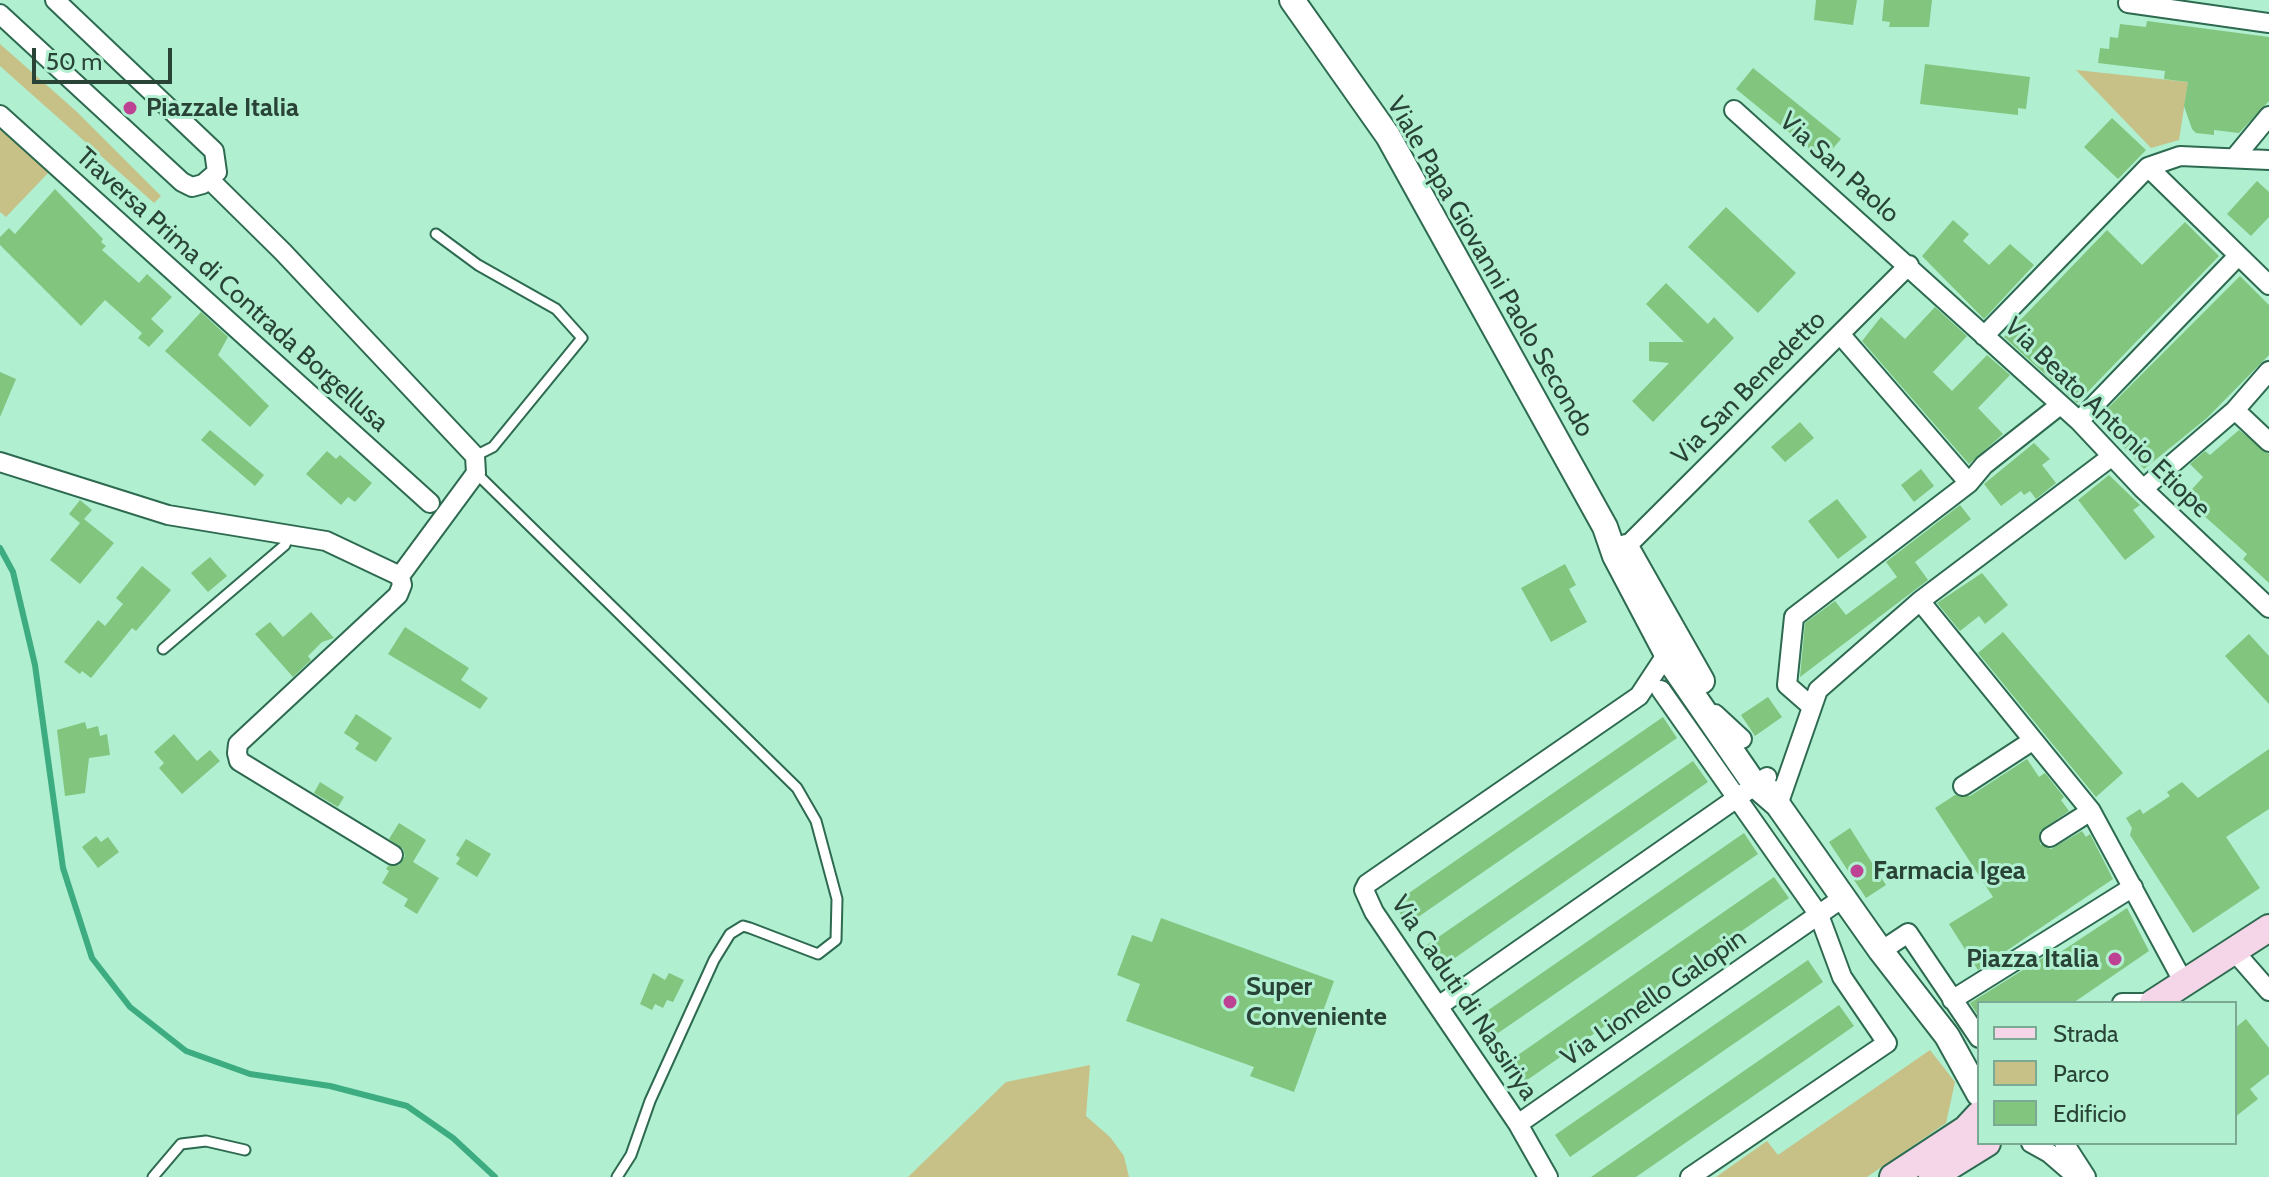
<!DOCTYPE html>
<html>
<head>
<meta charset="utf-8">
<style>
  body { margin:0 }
  #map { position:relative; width:2269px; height:1177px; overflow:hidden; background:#b0efd0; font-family:Cabin,sans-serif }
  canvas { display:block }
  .legend { position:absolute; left:1977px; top:1001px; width:260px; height:144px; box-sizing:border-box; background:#b0efd0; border:2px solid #7aaa93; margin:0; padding:10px 14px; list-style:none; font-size:24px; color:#294337 }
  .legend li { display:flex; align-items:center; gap:16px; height:40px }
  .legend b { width:40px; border:2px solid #7aaa93 }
  .scale { position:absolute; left:32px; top:48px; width:140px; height:36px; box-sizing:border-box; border:4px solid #294337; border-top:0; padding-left:10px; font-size:24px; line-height:28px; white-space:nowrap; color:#294337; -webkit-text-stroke:6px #b0efd0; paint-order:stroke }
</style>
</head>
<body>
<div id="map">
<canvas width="2269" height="1177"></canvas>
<ul class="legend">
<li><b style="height:10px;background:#f4d6e8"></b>Strada</li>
<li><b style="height:22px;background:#c7c187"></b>Parco</li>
<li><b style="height:22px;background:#81c57e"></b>Edificio</li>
</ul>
<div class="scale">50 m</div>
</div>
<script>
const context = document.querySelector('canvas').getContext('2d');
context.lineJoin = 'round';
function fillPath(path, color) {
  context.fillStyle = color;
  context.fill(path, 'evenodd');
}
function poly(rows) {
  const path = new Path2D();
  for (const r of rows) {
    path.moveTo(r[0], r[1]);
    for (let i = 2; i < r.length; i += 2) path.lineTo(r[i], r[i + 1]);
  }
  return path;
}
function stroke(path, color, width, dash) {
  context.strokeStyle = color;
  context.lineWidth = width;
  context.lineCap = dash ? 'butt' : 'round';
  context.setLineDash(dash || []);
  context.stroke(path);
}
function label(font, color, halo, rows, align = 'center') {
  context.font = font + ' Cabin,sans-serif';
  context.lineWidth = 6;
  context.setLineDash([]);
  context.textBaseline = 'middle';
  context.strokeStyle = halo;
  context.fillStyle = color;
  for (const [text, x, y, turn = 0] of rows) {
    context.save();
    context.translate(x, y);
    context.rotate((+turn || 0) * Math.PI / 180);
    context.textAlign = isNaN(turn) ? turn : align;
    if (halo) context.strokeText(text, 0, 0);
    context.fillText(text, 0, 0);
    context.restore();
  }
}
const green = poly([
  [0,44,76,111,161,196,154,203,0,66],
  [2076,70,2188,82,2179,140,2151,148],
  [0,124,51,170,6,217,0,212],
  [1930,1050,1955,1082,1946,1123,1867,1177,1716,1177,1767,1141,1778,1155],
  [1090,1065,1086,1116,1110,1137,1124,1156,1129,1177,908,1177,1006,1082]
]);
const stream = poly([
  [0,548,13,572,35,665,63,868,92,958,130,1007,186,1051,250,1074,330,1086,407,1106,453,1138,495,1177]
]);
const building = poly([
  [1816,0,1857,0,1853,25,1814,20],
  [1884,0,1932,0,1929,27,1889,27,1890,22,1882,21],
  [2147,21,2269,37,2269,101,2239,133,2214,130,2214,135,2196,133,2192,129,2184,106,2188,82,2164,79,2165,71,2098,63,2100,48,2109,49,2110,37,2118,38,2120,24,2146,27],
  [1925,64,2030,77,2026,109,2018,108,2018,115,1920,104],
  [1753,68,1841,139,1823,160,1736,89],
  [2112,118,2146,150,2118,179,2084,147],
  [2257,181,2269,192,2269,217,2251,236,2227,214],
  [55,189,103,239,101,242,106,246,102,250,139,283,147,274,172,297,151,319,164,331,149,347,138,338,142,333,105,300,81,326,0,245,0,237,9,228,15,234],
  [1726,207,1796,273,1758,313,1688,247],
  [1953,220,1969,234,1963,241,1989,265,2010,244,2034,265,1984,319,1922,256],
  [2185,222,2219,256,2077,403,2004,337,2107,230,2142,265],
  [2240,276,2269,305,2269,355,2207,418,2144,469,2103,425,2108,408],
  [1666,283,1708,324,1714,317,1734,338,1653,422,1632,401,1669,363,1649,361,1649,342,1684,342,1646,304],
  [1935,307,1967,336,1933,372,1952,391,1987,355,2010,375,1978,408,2003,434,1969,464,1862,341,1881,317,1905,339],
  [201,312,228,337,218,355,269,406,250,427,165,351],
  [0,372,16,379,0,417],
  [1800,422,1814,438,1785,462,1771,447],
  [210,430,264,475,255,486,201,440],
  [2239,430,2269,454,2269,583,2243,559,2247,554,2184,498,2203,477,2190,464,2205,451,2210,455],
  [2034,443,2050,459,2042,465,2056,483,2036,499,2030,491,2024,495,2021,491,2001,506,1984,484],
  [327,451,336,459,340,455,372,483,355,502,348,497,341,505,306,474],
  [1921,469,1934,486,1914,502,1901,485],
  [2109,475,2140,505,2133,510,2155,537,2125,560,2078,500],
  [1837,499,1867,537,1838,559,1808,521],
  [80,500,92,510,84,519,114,543,80,584,50,560,80,523,69,514],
  [1960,505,1971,519,1915,562,1928,580,1800,677,1805,623,1835,601,1846,615,1897,577,1886,562],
  [210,557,227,576,208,592,191,573],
  [1565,564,1576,585,1569,589,1587,622,1551,642,1521,588],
  [142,566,171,590,136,631,132,628,91,678,82,671,80,674,64,662,98,620,105,626,123,604,116,598],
  [1982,573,2008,605,1985,624,1979,616,1960,631,1937,603],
  [311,612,334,638,322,642,308,656,311,660,293,677,255,634,270,622,283,637],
  [405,627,469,668,461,680,488,698,480,709,388,654],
  [2003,632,2123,773,2096,797,1978,653],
  [2249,634,2269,656,2269,704,2225,656],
  [1768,697,1782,717,1755,736,1741,715],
  [356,714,392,738,376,762,355,749,359,743,344,733],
  [1663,717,1677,738,1408,924,1393,904],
  [85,722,87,729,98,726,100,736,107,734,110,755,89,758,85,793,65,796,57,730],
  [174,734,197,761,210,750,220,761,182,794,159,768,164,763,154,752],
  [2269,749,2269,809,2226,837,2260,888,2193,933,2130,835,2132,828,2126,818,2140,809,2143,814,2170,796,2167,792,2182,782,2198,798],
  [2027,759,2039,777,2045,773,2064,797,2061,800,2069,811,2040,831,2040,844,2051,849,2082,831,2086,837,2090,834,2113,879,1978,970,1949,924,1993,897,1935,808,1955,795,1970,796],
  [1693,761,1708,782,1439,969,1424,947],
  [320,782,344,797,338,807,314,793],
  [399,823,426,840,413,862,439,878,417,914,404,906,408,899,382,883,389,871,386,869,388,866,399,865,405,856,403,849,389,839],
  [1850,828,1886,885,1866,898,1829,842],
  [1744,833,1758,854,1488,1040,1474,1020],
  [96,836,101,842,108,837,119,852,98,868,82,847],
  [466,839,491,854,477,877,456,864,460,858,456,855],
  [1774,877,1789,898,1520,1085,1505,1064],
  [2127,908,2149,951,2073,1003,1979,1003,1979,1017,1970,1003,2047,955,2050,959],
  [1161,918,1334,981,1294,1092,1250,1076,1254,1067,1126,1021,1140,984,1117,975,1132,935,1152,942],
  [1808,960,1823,982,1570,1157,1555,1135],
  [653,973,665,980,669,973,684,980,673,1002,667,1000,663,1008,655,1004,652,1010,640,1004],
  [1839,1005,1854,1026,1804,1061,1636,1177,1591,1177],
  [2246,1019,2269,1048,2269,1074,2250,1089,2258,1099,2235,1117,2235,1028]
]);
const service = poly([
  [436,234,478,265,556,309,582,338,493,447,475,456],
  [476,473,797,788,816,821,837,899,836,940,818,954,750,928,743,926,730,934,714,960,650,1101,631,1155,617,1177],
  [163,649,285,545,288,536],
  [153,1177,181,1144,206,1141,245,1150]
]);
const minor = poly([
  [2128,3,2269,23],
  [0,14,182,182,192,187,203,184,217,172,214,151,55,0],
  [1734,110,2079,421,2143,489,2269,608],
  [0,115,430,503],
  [2236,156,2269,116],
  [2148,167,2269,285],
  [209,179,283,252,475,456,476,473,400,576],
  [1840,334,1969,483],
  [1984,336,2148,167,2180,156,2269,160],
  [2235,410,2269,442],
  [2079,421,2238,256],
  [0,462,168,515,326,541,400,576,402,585,398,595,238,744,237,753,239,761,393,855],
  [2143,489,2235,410,2269,371],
  [1619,554,1909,265],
  [1920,601,2091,811,2184,983],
  [1661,690,1819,915,1842,977,1887,1043,1690,1177],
  [1811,706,1787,685,1794,617,1969,483,1984,465,2060,405],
  [1715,714,1742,739],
  [1963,786,2032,741],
  [1778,805,1818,690,1920,601,2111,457],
  [2050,837,2091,811],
  [1881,951,1908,933,1979,1038],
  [2234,951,2269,991],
  [1952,1000,2133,887],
  [2122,1003,2151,1003],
  [1440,1005,1767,777],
  [1518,1124,1844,897],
  [2031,1143,2049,1153,2077,1177],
  [2064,1143,2086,1177],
  [1548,1177,1518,1124,1374,912,1364,890,1367,884,1639,696,1666,655]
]);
const tertiary = poly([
  [1292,0,1388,136,1605,527,1615,556,1673,666,1755,785,1778,805],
  [1626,547,1702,681],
  [1774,793,1778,805,1881,951,1947,1036,1979,1094]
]);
const secondary = poly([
  [2153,1003,2269,928],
  [1893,1177,1966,1129,1979,1115],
  [1932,1177,1987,1143]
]);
const markers = [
  [130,108,8,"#bd4294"],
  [1857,871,8,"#bd4294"],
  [2115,959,8,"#bd4294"],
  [1230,1002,8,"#bd4294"]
];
const poiNames = [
  ["Piazzale Italia",146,108],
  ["Farmacia Igea",1873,871],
  ["Piazza Italia",2099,959,"right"],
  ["Super",1246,987],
  ["Conveniente",1246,1017]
];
const streetNames = [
  ["Via San Paolo",1839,168,42],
  ["Viale Papa Giovanni Paolo Secondo",1490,267,60],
  ["Traversa Prima di Contrada Borgellusa",232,290,42],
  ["Via San Benedetto",1749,388,-45],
  ["Via Beato Antonio Etiope",2107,418,44],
  ["Via Caduti di Nassiriya",1464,998,56],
  ["Via Lionello Galopin",1654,998,-35]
];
fillPath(green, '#c7c187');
stroke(stream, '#3dac80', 6);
fillPath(building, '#81c57e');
stroke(service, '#2d6a50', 13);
stroke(minor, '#2d6a50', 22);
stroke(tertiary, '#2d6a50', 28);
stroke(secondary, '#2d6a50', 30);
stroke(service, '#fff', 9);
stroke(minor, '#fff', 18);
stroke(tertiary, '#fff', 24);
stroke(secondary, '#f4d6e8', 26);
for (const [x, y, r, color] of markers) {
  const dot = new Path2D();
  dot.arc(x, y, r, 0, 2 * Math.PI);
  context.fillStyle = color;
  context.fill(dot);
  stroke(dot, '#b0efd0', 3);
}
label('bold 26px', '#294337', '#b0efd0', poiNames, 'left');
label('26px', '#294337', '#b0efd0', streetNames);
</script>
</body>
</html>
